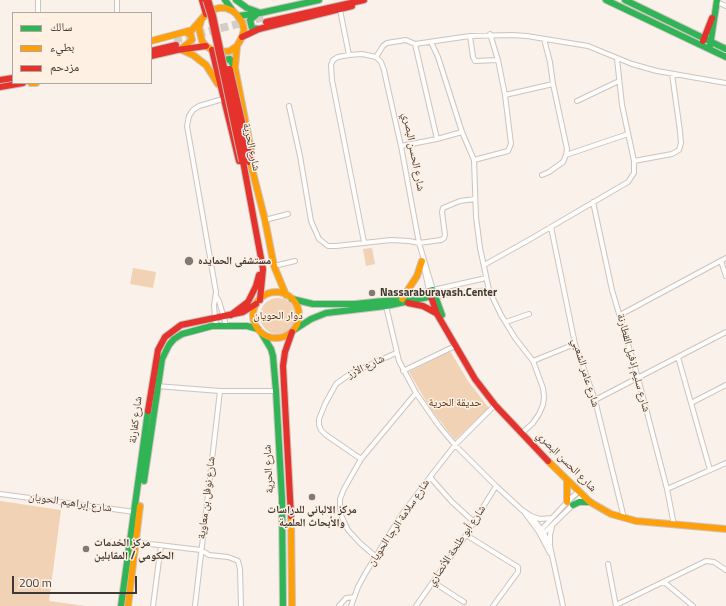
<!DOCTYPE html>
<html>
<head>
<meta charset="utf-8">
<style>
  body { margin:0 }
  #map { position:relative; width:726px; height:606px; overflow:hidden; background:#f9f1ea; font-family:"Titillium Web","Noto Naskh Arabic",sans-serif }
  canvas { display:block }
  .legend { position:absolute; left:12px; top:12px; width:140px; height:72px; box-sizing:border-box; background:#fff0e4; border:1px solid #b2a79e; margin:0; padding:5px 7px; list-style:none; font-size:12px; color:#3f3935 }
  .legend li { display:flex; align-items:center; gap:8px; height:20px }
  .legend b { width:20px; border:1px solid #b2a79e }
  .scale { position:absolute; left:12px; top:576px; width:125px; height:18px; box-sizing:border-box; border:2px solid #3f3935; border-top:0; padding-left:5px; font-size:12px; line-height:14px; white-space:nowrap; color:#3f3935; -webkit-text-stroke:3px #fff0e4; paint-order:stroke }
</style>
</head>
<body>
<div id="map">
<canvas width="726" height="606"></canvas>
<ul class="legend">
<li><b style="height:5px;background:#30b455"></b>سالك</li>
<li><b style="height:5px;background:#ff9f0a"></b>بطيء</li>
<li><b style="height:5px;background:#e5322d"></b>مزدحم</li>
</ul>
<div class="scale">200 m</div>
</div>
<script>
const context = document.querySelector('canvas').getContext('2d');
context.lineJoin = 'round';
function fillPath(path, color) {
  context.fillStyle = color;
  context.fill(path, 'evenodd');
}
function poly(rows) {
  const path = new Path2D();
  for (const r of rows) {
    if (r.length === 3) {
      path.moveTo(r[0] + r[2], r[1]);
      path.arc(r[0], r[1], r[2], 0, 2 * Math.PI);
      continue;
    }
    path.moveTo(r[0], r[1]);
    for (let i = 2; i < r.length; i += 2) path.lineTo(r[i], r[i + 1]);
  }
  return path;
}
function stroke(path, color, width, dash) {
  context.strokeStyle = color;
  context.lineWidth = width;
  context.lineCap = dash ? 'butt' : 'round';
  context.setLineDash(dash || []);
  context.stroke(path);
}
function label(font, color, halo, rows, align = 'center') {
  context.font = font + ' "Titillium Web","Noto Naskh Arabic",sans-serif';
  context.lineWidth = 3;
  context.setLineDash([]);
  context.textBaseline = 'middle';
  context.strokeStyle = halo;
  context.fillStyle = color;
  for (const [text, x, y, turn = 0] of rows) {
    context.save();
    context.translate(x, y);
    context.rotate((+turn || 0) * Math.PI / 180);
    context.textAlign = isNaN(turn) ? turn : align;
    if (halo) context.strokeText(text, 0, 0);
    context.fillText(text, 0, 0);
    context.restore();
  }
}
const green = poly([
  [372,248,375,264,366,266,363,249],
  [133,268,156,272,153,288,130,284],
  [278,316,18],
  [450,351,468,381,489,408,455,440,430,408,409,372],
  [0,501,61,510,49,601,86,606,0,606]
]);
const highwayTunnel = poly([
  [174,40,265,17]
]);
const street = poly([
  [117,0,117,13],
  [717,2,726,6],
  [340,10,349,55],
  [38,13,38,0],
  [470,36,473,57,475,61,498,60],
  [431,42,438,57,462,132,474,160,476,217,480,248,489,290,501,315,515,338,533,361,543,388,544,397,543,405,539,414,533,423,522,433],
  [415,44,470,36,512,35,527,36,588,46,632,64,657,71,726,83],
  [376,57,381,62,384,70,387,84,401,146,419,243,433,290,486,278],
  [376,57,383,46,387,43,406,40,415,44,437,139],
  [617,59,622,105,634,161],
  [505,95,553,84],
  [577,101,619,81],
  [289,106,300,156,311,221,319,239,328,246,336,246,391,240,409,241,419,243,441,240,444,238,445,235,442,212,443,208,460,201,475,199],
  [401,146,437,139,462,132],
  [566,155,628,134],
  [474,160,508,151,511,144,505,95,498,60,490,34],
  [542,175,549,172,563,162,566,155,567,149,553,84,550,62,544,39],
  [593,202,612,290,638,378,667,489,674,525],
  [265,220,288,214],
  [551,227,575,344,595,400,624,518],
  [364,242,332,80,331,65,333,60,338,57,349,55,362,54,376,57],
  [721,261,726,276],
  [423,262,429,291],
  [484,265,527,241,628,182,634,173,634,161,672,154,679,150,681,143,680,131,672,74],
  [274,266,295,261],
  [216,296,219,301,226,325],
  [435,296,489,290],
  [386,306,399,361,416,393,439,426,455,445,496,486,522,510,531,516,544,533,550,546,563,606],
  [620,315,726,258],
  [506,322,529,314],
  [216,326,214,306,216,292,187,126,189,116,193,110,199,106,223,99],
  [678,357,710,470],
  [533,361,575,344],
  [403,371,455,346],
  [156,386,220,391,276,391],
  [595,400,726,332],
  [691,403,726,385],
  [361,459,326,435,321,430,319,425,319,419,325,404,336,384,350,374,396,353],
  [430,477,452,502,474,522],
  [667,489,726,463],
  [0,494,135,512],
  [525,513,539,532,550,553],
  [531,516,540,519,552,518],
  [540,531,567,502,579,491],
  [466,535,518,567,518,572,493,606],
  [541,536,583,495],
  [133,542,201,550,209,555,228,557,236,560,238,561,240,569,241,606],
  [550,544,550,535,552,527],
  [375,556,360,543,348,530,341,515,340,507,340,499,344,489,361,459,416,393],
  [608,564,616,606],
  [433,582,464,602],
  [664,582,693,606],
  [616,605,706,561,714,562,726,570],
  [153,606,161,545],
  [195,606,220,391],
  [339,606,346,598,354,597],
  [351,606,358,587,365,574,400,517,430,477,455,445,495,405],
  [416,606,466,535,496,486]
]);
const fast = poly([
  [225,0,233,11],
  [236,0,247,8,258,12],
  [606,0,726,57],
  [625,0,726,49],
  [256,15,250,20,252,28,259,29],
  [238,16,260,13,319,0],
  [710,46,717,0],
  [219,63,224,60,230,59,234,67],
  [292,299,313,304,355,304,402,299,433,290,442,315],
  [294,330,311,319,326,313,386,306,433,296],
  [262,334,271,349,273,356,276,391,282,499,283,606],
  [144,481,162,359,169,345,174,339,182,334,212,326,247,326,258,329],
  [573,505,579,502,590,502],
  [121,606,148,411]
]);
const slow = poly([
  [151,41,192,30,206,14,212,10,219,8,226,8,233,11,238,16,242,22,244,30,242,37,237,46,230,51,221,52,212,50,206,46,202,41,199,28,201,21],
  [237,46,235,68,251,150],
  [182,48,192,40,191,35,186,32],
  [182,50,193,55,206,65,218,84],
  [31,83,36,83],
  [250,161,265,220,274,266,286,295],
  [276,315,23],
  [402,299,417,276,422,261],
  [548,461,590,502,611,514,636,521,726,529],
  [567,480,567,502],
  [291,516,292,606],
  [128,606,140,506]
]);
const jam = poly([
  [202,0,206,14],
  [266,22,364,0],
  [242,37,259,29,352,6],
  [703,41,712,18],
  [212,50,239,161],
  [151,51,176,45],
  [151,56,177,50,206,46],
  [0,80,13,78],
  [0,87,23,83],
  [243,161,263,269,260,300],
  [429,291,437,314,475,379,495,405,548,461],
  [408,303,423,306,436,313],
  [231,315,248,302,256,286,259,275],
  [148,411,158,350,165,337,181,325,243,312,256,304],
  [291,516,283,366,285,352,292,332]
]);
const jamBridge = poly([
  [207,0,212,16,243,161],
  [229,70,250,161]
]);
const markers = [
  [189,261,5,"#807974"],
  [372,293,4,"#807974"],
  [312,497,4,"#807974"],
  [86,549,4,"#807974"]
];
const streetNames = [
  ["شارع الحرية",251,147,78],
  ["شارع الحسن البصري",413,152,79],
  ["شارع سليم إذفيل القطارنة",633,363,75],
  ["شارع الأرز",366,367,-26],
  ["شارع عامر الشعبي",585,373,73],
  ["شارع كفارنة",136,420,-83],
  ["شارع الحسن البصري",566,462,45],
  ["شارع الحرية",269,469,-93],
  ["شارع نوفل بن معاوية",207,498,-83],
  ["شارع إبراهيم الحويان",70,503,8],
  ["شارع سلامة الرجا الحويان",399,523,-56],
  ["شارع أبو طلحة الأنصاري",457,546,-56]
];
const poiNames = [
  ["مستشفى الحمايده",198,261],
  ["Nassaraburayash.Center",380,293],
  ["مركز الالباني للدراسات",312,510,"center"],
  ["والأبحاث العلمية",312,523,"center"],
  ["مركز الخدمات",94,543],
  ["الحكومي / المقابلين",94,556]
];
const parkNames = [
  ["دوار الحويان",278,316],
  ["حديقة الحرية",455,403]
];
fillPath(green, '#f1d2b5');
stroke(highwayTunnel, '#d4ccc6', 8, [8, 4]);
stroke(street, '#cbc4bf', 6);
stroke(fast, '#cbc4bf', 8);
stroke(slow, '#cbc4bf', 8);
stroke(jam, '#cbc4bf', 8);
stroke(street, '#fefdfc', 4);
stroke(fast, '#30b455', 6);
stroke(slow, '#ff9f0a', 6);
stroke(jam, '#e5322d', 6);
stroke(jamBridge, '#c5b8ac', 10, []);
stroke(jamBridge, '#e5322d', 8);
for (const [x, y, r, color] of markers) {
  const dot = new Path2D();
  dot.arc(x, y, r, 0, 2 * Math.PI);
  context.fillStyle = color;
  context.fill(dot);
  stroke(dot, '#fff0e4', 1.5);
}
label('11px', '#3f3935', '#fff0e4', streetNames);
label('bold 11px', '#3f3935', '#fff0e4', poiNames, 'left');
label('11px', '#4d3012', '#fff0e4', parkNames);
</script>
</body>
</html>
